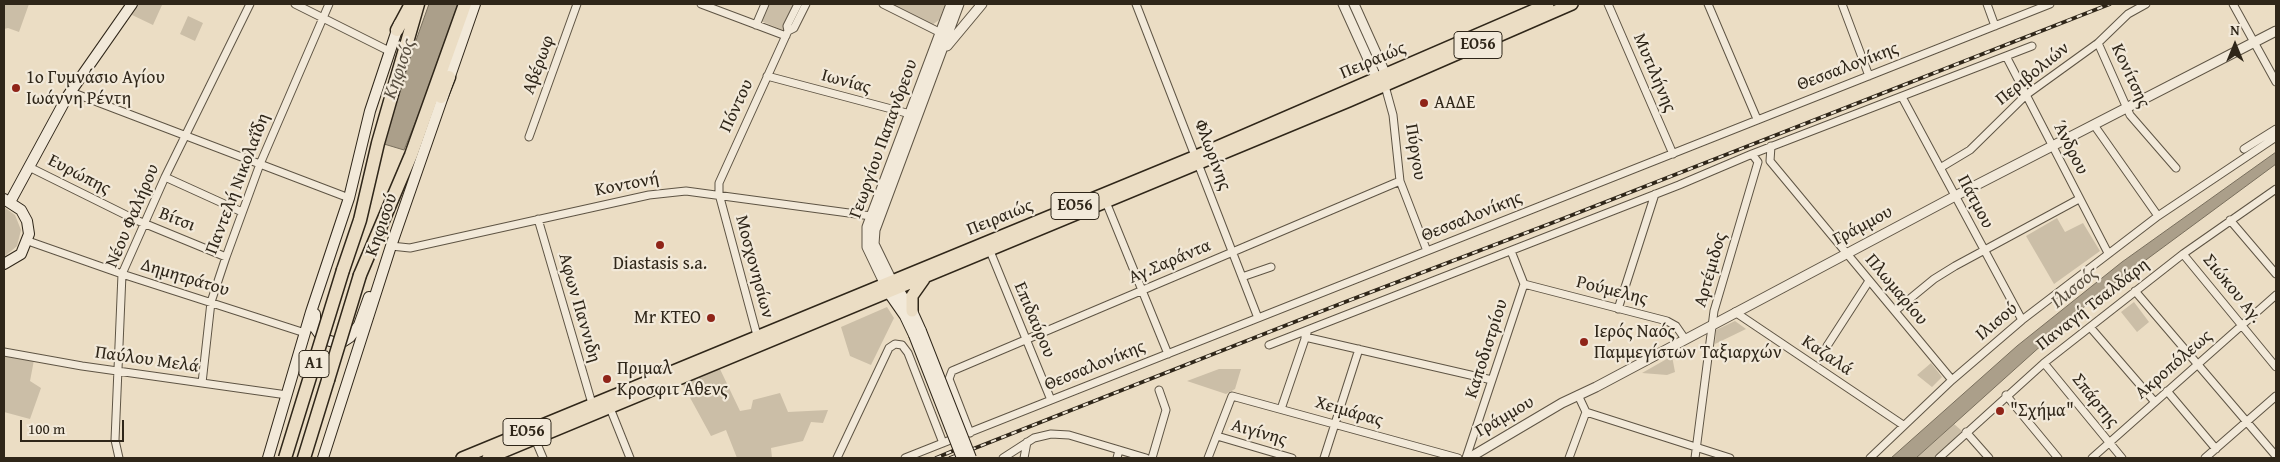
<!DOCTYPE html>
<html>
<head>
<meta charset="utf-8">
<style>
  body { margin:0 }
  #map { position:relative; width:2280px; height:462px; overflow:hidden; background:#ebddc4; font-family:"Gentium Book Plus",serif }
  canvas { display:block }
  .frame { position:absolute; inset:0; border:5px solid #2f2619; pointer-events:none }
  .north { position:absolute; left:2210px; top:20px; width:50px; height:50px; -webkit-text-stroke:4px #f2e9d9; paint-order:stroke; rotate:0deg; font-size:14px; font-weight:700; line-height:20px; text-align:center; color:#2f2619 }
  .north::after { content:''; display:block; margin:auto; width:18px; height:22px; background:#2f2619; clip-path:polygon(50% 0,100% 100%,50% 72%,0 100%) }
  .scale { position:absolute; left:20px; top:420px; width:104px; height:22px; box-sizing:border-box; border:2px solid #2f2619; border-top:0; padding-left:6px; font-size:15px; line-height:18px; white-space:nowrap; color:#2f2619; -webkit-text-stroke:4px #f2e9d9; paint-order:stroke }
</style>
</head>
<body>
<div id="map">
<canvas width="2280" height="462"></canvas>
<div class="frame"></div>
<div class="north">N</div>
<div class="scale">100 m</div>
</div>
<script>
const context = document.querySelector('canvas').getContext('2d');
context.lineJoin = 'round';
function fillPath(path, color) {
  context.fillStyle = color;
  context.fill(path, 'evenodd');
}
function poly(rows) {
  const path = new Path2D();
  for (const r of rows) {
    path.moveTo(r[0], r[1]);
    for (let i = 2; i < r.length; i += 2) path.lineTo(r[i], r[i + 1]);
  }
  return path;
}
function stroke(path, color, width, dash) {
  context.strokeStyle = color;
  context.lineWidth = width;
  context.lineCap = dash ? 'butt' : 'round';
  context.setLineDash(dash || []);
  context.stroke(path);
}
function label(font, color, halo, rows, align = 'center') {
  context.font = font + ' "Gentium Book Plus",serif';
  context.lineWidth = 4.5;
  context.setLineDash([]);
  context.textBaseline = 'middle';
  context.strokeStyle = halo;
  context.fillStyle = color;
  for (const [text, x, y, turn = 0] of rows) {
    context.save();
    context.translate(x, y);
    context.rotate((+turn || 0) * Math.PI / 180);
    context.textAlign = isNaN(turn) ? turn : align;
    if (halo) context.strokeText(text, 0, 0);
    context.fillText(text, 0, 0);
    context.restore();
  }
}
const green = poly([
  [4,4,29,4,19,32,8,28,4,29],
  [137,4,162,5,153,25,130,14],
  [767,4,796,4,783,30,761,21],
  [888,4,945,4,939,20,932,25],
  [188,16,203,23,195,41,180,34],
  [4,207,15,215,21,230,17,246,4,257],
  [2057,218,2065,232,2083,223,2100,251,2054,284,2026,236],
  [2134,302,2149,322,2137,332,2121,312],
  [887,307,894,318,871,365,850,356,841,327],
  [1735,321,1746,329,1715,344,1716,330],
  [5,355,34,360,30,381,41,388,30,419,4,412],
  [1672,356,1675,372,1667,375,1642,373],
  [1931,363,1942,377,1932,387,1917,375],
  [719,367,740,411,751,409,753,400,780,393,788,412,828,410,823,423,811,422,803,441,771,448,772,458,737,458,726,430,711,436,682,383],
  [1219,369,1241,369,1235,389,1226,394,1187,381],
  [1954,424,1962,431,1935,458,1916,458]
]);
const water = poly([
  [429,4,458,4,420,111,404,150,384,144,394,102,429,4],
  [2276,152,2276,164,2093,299,1916,458,1891,458,2017,346,2122,262,2276,152]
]);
const minor = poly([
  [295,4,389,51],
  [701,4,786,36],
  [883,4,943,34],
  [1136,4,1258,318],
  [1608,4,1673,154],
  [1708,4,1757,119],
  [1842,4,1869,76],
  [1987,4,1995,26],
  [2233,4,2276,82],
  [756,25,765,4],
  [788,31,794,28,806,4],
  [2098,43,2130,115,2176,168],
  [2006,56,2108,253],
  [767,76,914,115],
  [1385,86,1393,115,1400,181,1427,251],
  [71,92,349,198],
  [1902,97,2022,320],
  [2094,125,2158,216],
  [529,137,577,4],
  [1771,146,1770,161,1952,380],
  [2244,149,2276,129],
  [29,167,136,220,226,257],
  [1940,168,1970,150,2026,95,2098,43,2128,14,2146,4],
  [165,177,242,212],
  [1106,202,1168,354],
  [538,219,593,407],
  [2230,220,2276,274],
  [28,241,122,274,305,333],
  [391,246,410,248,649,195,686,191,871,216],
  [990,251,1051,400],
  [2183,254,2276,367],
  [1242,277,1271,267],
  [1524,284,1667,321,1676,326,1685,339],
  [2135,291,2276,456],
  [1618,309,1655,194],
  [1895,311,1934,279,1955,266,2079,199],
  [1735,312,1903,425],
  [2090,327,2154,401],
  [1305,337,1492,380],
  [758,339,719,194,719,183,788,31,787,26,798,4],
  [1269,345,1679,185,1752,154,2032,46],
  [1827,346,1869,281],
  [4,352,82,366,287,395],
  [2044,363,2122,458],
  [202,383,211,302,226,257,260,164,329,4],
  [2167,391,2216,449],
  [1578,395,1586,412,1730,458],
  [2006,395,2058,458],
  [610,408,630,458],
  [1281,409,1307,333],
  [1966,432,1989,458],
  [970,433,949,379,952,371,1400,181],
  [1217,436,1292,458],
  [535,439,543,458],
  [119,458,115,440,122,274,165,177,250,4],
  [837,458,889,348,895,344,902,345,908,353,943,443],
  [905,458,2050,4],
  [1003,458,1034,438,1051,434,1069,435,1146,458],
  [1024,458,1027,442],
  [1117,458,1119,450],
  [1152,458,1166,410,1159,390],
  [1208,458,1232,396,1458,458],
  [1324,458,1359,349],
  [1466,458,1524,284,1511,251],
  [1569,458,1586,412],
  [1695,458,1714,311,1758,162,1752,154],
  [1870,458,1952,380,2022,320,2158,216,2276,137],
  [1939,458,2044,363,2183,254,2276,189],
  [2092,458,2276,295],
  [2205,458,2276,396]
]);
const tertiary = poly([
  [1343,4,1377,79,1380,82],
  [1354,4,1386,75,1386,79],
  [947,46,982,4],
  [892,281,874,244,875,230,959,4],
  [887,289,867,247,867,227,951,4],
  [1469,458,1562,403,1596,387,1959,194,2276,31]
]);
const secondary = poly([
  [4,199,21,210,27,221,29,234,21,254,4,264],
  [10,202,67,97,132,4],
  [893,282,912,311,921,331],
  [889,293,905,316,914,335],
  [315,314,315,328,323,339,337,343,344,341,350,337,359,325,369,297],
  [268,458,311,312,349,198,370,111,399,24],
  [323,458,391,246,475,4]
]);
const primary = poly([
  [912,311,912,296,924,279],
  [462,458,1196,156,1548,4],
  [488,458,1349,101,1572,4]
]);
const motorway = poly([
  [397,30,411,4],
  [441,97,449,77],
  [343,270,360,220,378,143,418,4],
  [360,275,411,155,465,4],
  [304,458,328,380]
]);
const rail = poly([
  [936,458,955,450],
  [950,458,1345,302,1557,221,2110,4]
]);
const secondaryBridge = poly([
  [921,331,971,458],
  [914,335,962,458]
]);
const motorwayBridge = poly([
  [328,380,360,275],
  [285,458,343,270]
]);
const markers = [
  [16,88,5,"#8f2418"],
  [1424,103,5,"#8f2418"],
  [660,245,5,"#8f2418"],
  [711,318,5,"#8f2418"],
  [1584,342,5,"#8f2418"],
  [607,379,5,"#8f2418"],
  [2000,411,5,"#8f2418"]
];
const shields = [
  [1478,45,48],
  [1075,206,48],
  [314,364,30],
  [527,432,48]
];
const shieldNames = [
  ["ΕΟ56",1478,45],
  ["ΕΟ56",1075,206],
  ["Α1",314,364],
  ["ΕΟ56",527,432]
];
const streetNames = [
  ["Πειραιώς",1373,61,-23],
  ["Αβέρωφ",539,65,-70],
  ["Θεσσαλονίκης",1848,67,-21],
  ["Μυτιλήνης",1654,73,67],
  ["Περιβολιών",2033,74,-39],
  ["Κονίτσης",2130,76,65],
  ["Ιωνίας",846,82,15],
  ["Πόντου",737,106,-65],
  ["Γεωργίου Παπανδρεου",884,139,-70],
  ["Άνδρου",2070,148,63],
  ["Πύργου",1415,152,81],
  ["Φλωρίνης",1212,155,69],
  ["Ευρώπης",79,175,27],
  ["Παντελή Νικολαΐδη",238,184,-69],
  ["Κοντονή",627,185,-11],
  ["Πάτμου",1975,202,62],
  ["Νέου Φαλήρου",133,216,-67],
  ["Θεσσαλονίκης",1472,217,-22],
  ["Πειραιώς",1000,218,-22],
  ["Βίτσι",177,220,22],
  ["Κηφισού",382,225,-71],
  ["Γράμμου",1863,226,-28],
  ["Αγ.Σαράντα",1170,262,-23],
  ["Μοσχονησίων",754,267,75],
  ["Αρτέμιδος",1711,270,-74],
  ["Δημητράτου",185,278,17],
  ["Σιώκου Αγ.",2232,289,51],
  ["Πλωμαρίου",1896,290,50],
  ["Ρούμελης",1612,291,14],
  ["Παναγή Τσαλδάρη",2093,305,-38],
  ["Αφων Παννιδη",579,308,74],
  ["Επιδαύρου",1034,320,67],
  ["Ιλισού",1997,322,-40],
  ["Καποδιστρίου",1487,349,-72],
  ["Καζαλά",1827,356,34],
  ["Παύλου Μελά",147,360,8],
  ["Ακροπόλεως",2174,365,-41],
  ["Θεσσαλονίκης",1095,366,-22],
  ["Σπάρτης",2095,401,51],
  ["Χειμάρας",1349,412,16],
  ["Γράμμου",1505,417,-30],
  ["Αιγίνης",1259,433,16]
];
const poiNames = [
  ["1ο Γυμνάσιο Αγίου",26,78],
  ["Ιωάννη Ρέντη",26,99],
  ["ΑΑΔΕ",1434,103],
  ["Diastasis s.a.",660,264,"center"],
  ["Mr KTEO",701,318,"right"],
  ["Ιερός Ναός",1594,332],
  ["Παμμεγίστων Ταξιαρχών",1594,353],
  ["Πριμαλ",617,369],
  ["Κροσφιτ Αθενς",617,390],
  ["\"Σχήμα\"",2010,411]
];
const waterNames = [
  ["Κηφισός",400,69,-71],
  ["Ιλισσός",2075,288,-39]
];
fillPath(green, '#cbbea7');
fillPath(water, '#ab9f8a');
stroke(water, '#796f5d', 1);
stroke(minor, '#5e5444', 9);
stroke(tertiary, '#5e5444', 11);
stroke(secondary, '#2f2619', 12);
stroke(primary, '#2f2619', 14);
stroke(motorway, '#2f2619', 15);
stroke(minor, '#f2e9d9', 7);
stroke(tertiary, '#f2e9d9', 9);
stroke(secondary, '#f2e9d9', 10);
stroke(primary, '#ebddc4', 11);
stroke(motorway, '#ebddc4', 12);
stroke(rail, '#2f2619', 4);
stroke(rail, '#f2e9d9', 2, [5.5]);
stroke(secondaryBridge, '#2f2619', 12, []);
stroke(motorwayBridge, '#2f2619', 15, []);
stroke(secondaryBridge, '#f2e9d9', 10);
stroke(motorwayBridge, '#ebddc4', 12);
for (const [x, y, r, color] of markers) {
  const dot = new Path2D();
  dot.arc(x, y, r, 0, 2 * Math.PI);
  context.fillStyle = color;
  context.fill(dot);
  stroke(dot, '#f2e9d9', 2);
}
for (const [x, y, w] of shields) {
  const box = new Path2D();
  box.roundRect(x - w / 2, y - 13.5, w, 27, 4);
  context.fillStyle = '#f2e9d9';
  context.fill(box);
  stroke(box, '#2f2619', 1);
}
label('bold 16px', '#2f2619', null, shieldNames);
label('18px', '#2f2619', '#f2e9d9', streetNames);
label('18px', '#2f2619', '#f2e9d9', poiNames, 'left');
label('italic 19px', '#5a5041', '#f2e9d9', waterNames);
</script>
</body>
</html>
